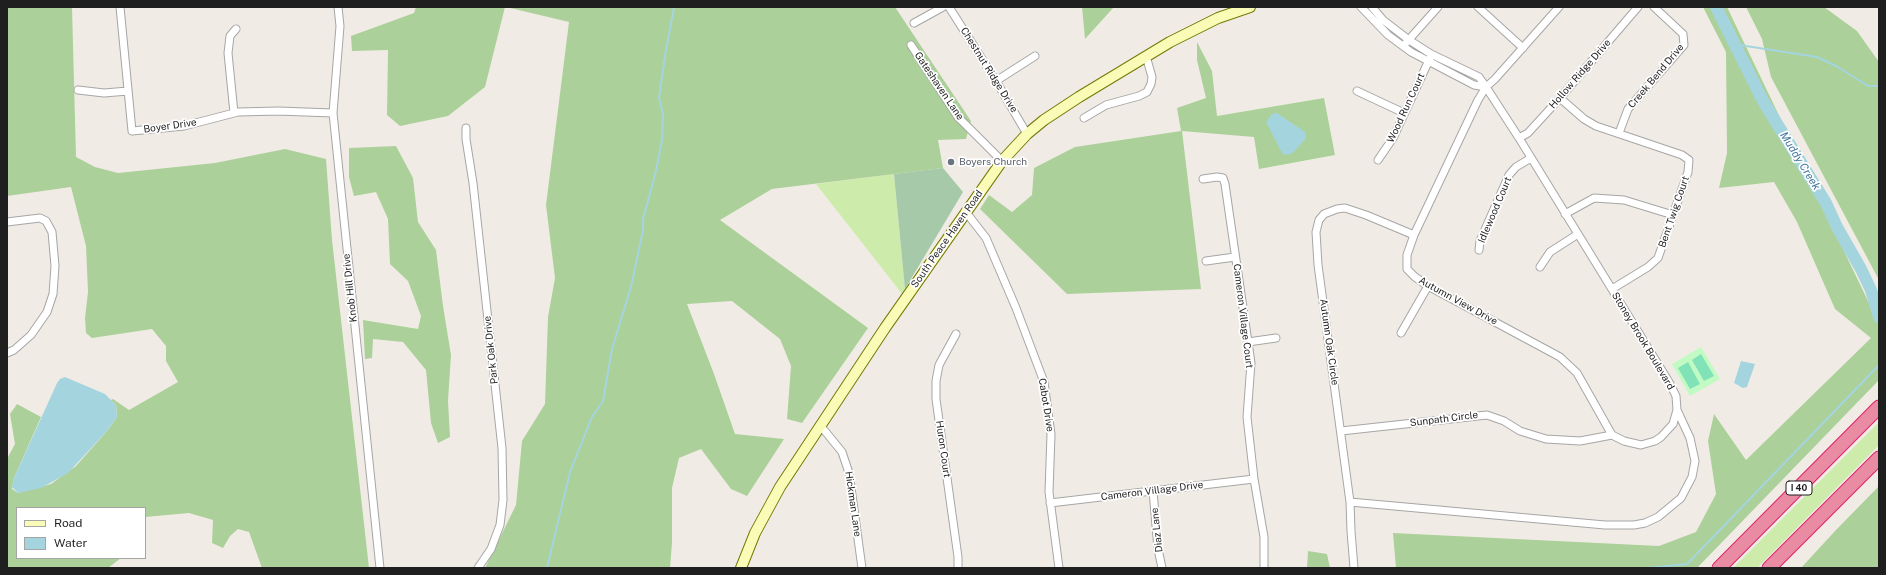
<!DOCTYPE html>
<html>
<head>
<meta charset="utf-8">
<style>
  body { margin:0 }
  #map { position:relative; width:1886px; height:575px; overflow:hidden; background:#f0ece5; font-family:"Public Sans",sans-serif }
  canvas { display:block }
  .frame { position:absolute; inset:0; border:8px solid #1f1f1f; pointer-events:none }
  .legend { position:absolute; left:16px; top:507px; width:130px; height:52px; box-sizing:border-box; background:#fff; border:1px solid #a5a5a5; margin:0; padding:5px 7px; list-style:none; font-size:12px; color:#1f1f1f }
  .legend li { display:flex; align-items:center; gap:8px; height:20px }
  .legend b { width:20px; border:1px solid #a5a5a5 }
</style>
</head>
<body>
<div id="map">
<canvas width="1886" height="575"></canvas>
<div class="frame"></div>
<ul class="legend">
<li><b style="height:5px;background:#fbfbb8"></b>Road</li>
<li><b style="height:11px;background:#a4d5df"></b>Water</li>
</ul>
</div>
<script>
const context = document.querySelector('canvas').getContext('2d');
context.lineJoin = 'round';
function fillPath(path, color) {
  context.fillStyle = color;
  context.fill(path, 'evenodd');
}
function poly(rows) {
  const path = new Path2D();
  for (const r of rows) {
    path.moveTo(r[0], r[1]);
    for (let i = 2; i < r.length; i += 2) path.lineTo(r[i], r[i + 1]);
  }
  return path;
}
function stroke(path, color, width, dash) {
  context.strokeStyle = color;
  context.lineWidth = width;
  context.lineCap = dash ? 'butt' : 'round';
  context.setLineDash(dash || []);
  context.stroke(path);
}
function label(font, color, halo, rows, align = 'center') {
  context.font = font + ' "Public Sans",sans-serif';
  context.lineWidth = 3.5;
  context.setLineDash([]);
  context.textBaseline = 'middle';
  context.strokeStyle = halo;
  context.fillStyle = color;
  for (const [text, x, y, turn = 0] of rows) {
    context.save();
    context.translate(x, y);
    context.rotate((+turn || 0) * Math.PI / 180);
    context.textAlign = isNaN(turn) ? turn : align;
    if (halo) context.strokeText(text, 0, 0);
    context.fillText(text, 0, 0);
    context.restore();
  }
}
const grass = poly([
  [894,174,905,289,903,295,816,184],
  [1879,422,1879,445,1757,568,1733,568]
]);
const forest = poly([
  [7,7,72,7,76,157,95,167,118,173,215,163,285,149,326,159,332,240,369,568,262,568,249,532,238,529,230,536,223,548,212,543,213,520,189,513,145,517,145,508,17,508,17,558,121,558,108,568,7,568,7,459,15,444,10,414,17,404,41,417,14,478,12,489,18,493,51,484,76,466,107,431,117,417,116,405,111,400,113,399,129,410,178,382,166,361,166,346,152,329,92,338,86,333,85,318,88,292,86,246,71,187,7,196],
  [416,7,505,7,485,87,448,116,400,126,387,115,388,50,352,51,351,36,414,13],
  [506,7,895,7,971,121,966,139,938,140,943,168,772,189,720,220,868,328,802,423,787,419,791,366,780,339,732,301,687,304,714,374,735,434,784,439,747,496,731,489,701,449,679,458,672,488,672,543,670,568,485,568,516,505,522,441,545,404,548,317,555,278,546,205,569,22],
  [1082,7,1114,7,1085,39],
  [1703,7,1727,7,1879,324,1879,380,1697,568,1396,568,1393,533,1659,546,1696,532,1716,494,1708,441,1714,414,1746,460,1871,338,1835,309,1797,222,1774,182,1719,188,1727,153,1726,52],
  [1746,7,1824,7,1857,31,1879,62,1879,280,1771,77,1762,39],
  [1197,42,1212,71,1217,116,1324,98,1335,155,1259,169,1254,137,1182,131,1201,289,1067,294,980,209,989,195,1012,212,1032,195,1034,168,1075,147,1181,131,1177,108,1206,98,1197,60],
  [396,146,413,178,418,222,436,250,443,306,451,355,448,401,450,437,438,443,431,423,426,370,403,342,373,339,372,358,365,359,363,320,418,329,421,316,408,281,390,264,388,219,376,192,354,196,349,177,349,148],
  [1879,486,1879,568,1801,568,1835,531],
  [1308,551,1327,554,1330,568,1307,568]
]);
const cemetery = poly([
  [943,168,963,192,905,289,894,174]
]);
const park = poly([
  [1701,347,1720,379,1690,396,1672,364]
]);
const pitch = poly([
  [1701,354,1714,376,1704,381,1692,360],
  [1688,362,1700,384,1690,389,1678,368]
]);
const water = poly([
  [1277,113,1305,132,1306,138,1293,153,1285,155,1282,153,1266,122,1272,114],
  [1741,361,1755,364,1747,387,1743,388,1734,383],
  [65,377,105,394,116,405,117,417,107,431,68,473,41,488,18,493,12,487,14,478,57,383,60,379]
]);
const stream = poly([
  [1729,33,1739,44,1746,46,1817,57,1836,66,1868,86,1879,86],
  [547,568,570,472,592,417,603,401,612,349,631,287,643,230,643,219,655,175,662,140,663,114,659,98,665,56,674,7],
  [1647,568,1687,564,1879,365]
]);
const river = poly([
  [1716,7,1763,101,1826,203,1837,227,1861,269,1871,290,1879,317]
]);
const minor = poly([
  [120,7,132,131,184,126,238,112,278,111,333,113],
  [338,7,340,26,333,113,380,568],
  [949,7,996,81,1027,134],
  [1361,7,1388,35,1411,52,1474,85,1486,87],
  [1478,7,1523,48],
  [1559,7,1495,79,1486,87,1478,100,1414,235,1407,255,1407,269,1415,277,1428,286,1560,357,1577,373,1612,435,1624,441,1641,445,1655,441,1661,437,1673,424,1677,410],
  [914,23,943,7],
  [1405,44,1438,7],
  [911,45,958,117,1002,161],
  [996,81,1035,56],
  [78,90,104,93,128,91],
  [1357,91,1404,113],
  [1560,98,1584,119,1596,126,1682,155,1689,160,1688,172,1658,258,1648,267,1612,289],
  [234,113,228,53,230,36,236,29],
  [1084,118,1106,105,1139,96,1147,92,1151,84,1152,77,1146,56],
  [466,128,466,139,473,183,502,448,503,500,500,525,491,549,478,568],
  [1619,133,1628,109,1684,45,1683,34,1654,7],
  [1519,138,1528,133,1560,98,1638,7],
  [1378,160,1393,138,1430,58],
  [1203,179,1217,177,1223,178,1225,184,1251,363,1247,417,1254,479,1264,537,1264,568],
  [965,211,986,238,1016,308,1044,382,1051,434,1049,492,1059,568],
  [1565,214,1594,198,1624,200,1673,215],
  [7,222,40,218,46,221,52,232,55,266,53,294,47,312,31,335,14,350,7,353],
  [1479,250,1480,241,1509,175,1516,167,1531,158],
  [1206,261,1235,257],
  [1540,267,1550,252,1578,234],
  [1401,333,1428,286],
  [956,334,939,365,936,381,936,399,958,557,958,568],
  [1248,342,1276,338],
  [820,425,842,452,849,473,862,568],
  [1341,431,1487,415,1504,421,1520,431,1546,439,1580,441,1612,435],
  [1153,491,1158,549,1162,568],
  [1350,502,1605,525,1634,525,1645,523,1658,517,1681,498,1692,477,1695,461,1690,438,1677,410,1676,396,1669,382,1519,138,1486,87,1479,77,1431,54,1409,40,1383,20,1372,7],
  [1050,503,1254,479],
  [1354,568,1351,531,1350,502,1318,265,1316,232,1319,220,1324,214,1337,209,1345,208,1366,215,1414,235]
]);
const secondary = poly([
  [741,568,755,533,780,487,885,328,1002,161,1027,134,1044,120,1079,97,1170,42,1218,18,1250,7]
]);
const motorway = poly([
  [1719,568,1879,407],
  [1769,568,1879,458]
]);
const markers = [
  [951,162,4,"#6b7280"]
];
const shields = [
  [1799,488,26]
];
const shieldNames = [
  ["I 40",1799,488]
];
const streetNames = [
  ["Chestnut Ridge Drive",989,70,58],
  ["Hollow Ridge Drive",1580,74,-49],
  ["Creek Bend Drive",1656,76,-50],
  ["Gateshaven Lane",939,86,56],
  ["Wood Run Court",1406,108,-65],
  ["Boyer Drive",170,126,-8],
  ["Idlewood Court",1495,210,-67],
  ["Bent Twig Court",1674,212,-71],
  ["South Peace Haven Road",947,239,-55],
  ["Knob Hill Drive",350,288,-96],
  ["Autumn View Drive",1458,301,29],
  ["Cameron Village Court",1243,316,83],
  ["Stoney Brook Boulevard",1643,341,59],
  ["Autumn Oak Circle",1329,342,82],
  ["Park Oak Drive",491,350,-96],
  ["Cabot Drive",1046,405,81],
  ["Sunpath Circle",1444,419,-7],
  ["Huron Court",943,449,82],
  ["Cameron Village Drive",1152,491,-7],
  ["Hickman Lane",853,504,82],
  ["Diaz Lane",1157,530,-96]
];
const worshipNames = [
  ["Boyers Church",959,162]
];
const waterNames = [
  ["Muddy Creek",1800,161,58]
];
fillPath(grass, '#cdebaa');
fillPath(forest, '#acd099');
fillPath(cemetery, '#a5c9a9');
fillPath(park, '#c1fbc3');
fillPath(pitch, '#81e1b7');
fillPath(water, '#a4d5df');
stroke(stream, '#a4d5df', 2);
stroke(river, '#a4d5df', 12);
stroke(minor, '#a6a6a6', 9);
stroke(secondary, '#737a02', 12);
stroke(motorway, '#df216c', 15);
stroke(minor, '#fff', 7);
stroke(secondary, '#fbfbb8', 10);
stroke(motorway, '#e98ba2', 13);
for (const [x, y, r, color] of markers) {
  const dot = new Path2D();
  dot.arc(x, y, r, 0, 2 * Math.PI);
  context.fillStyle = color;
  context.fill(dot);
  stroke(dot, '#fff', 1.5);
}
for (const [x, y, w] of shields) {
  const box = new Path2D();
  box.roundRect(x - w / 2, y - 7, w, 14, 3);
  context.fillStyle = '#fff';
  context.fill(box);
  stroke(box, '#1f1f1f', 1);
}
label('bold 9px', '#1f1f1f', null, shieldNames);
label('10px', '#1f1f1f', '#fff', streetNames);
label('10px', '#5b616d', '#fff', worshipNames, 'left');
label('italic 11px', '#4378a1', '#fff', waterNames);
</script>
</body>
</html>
